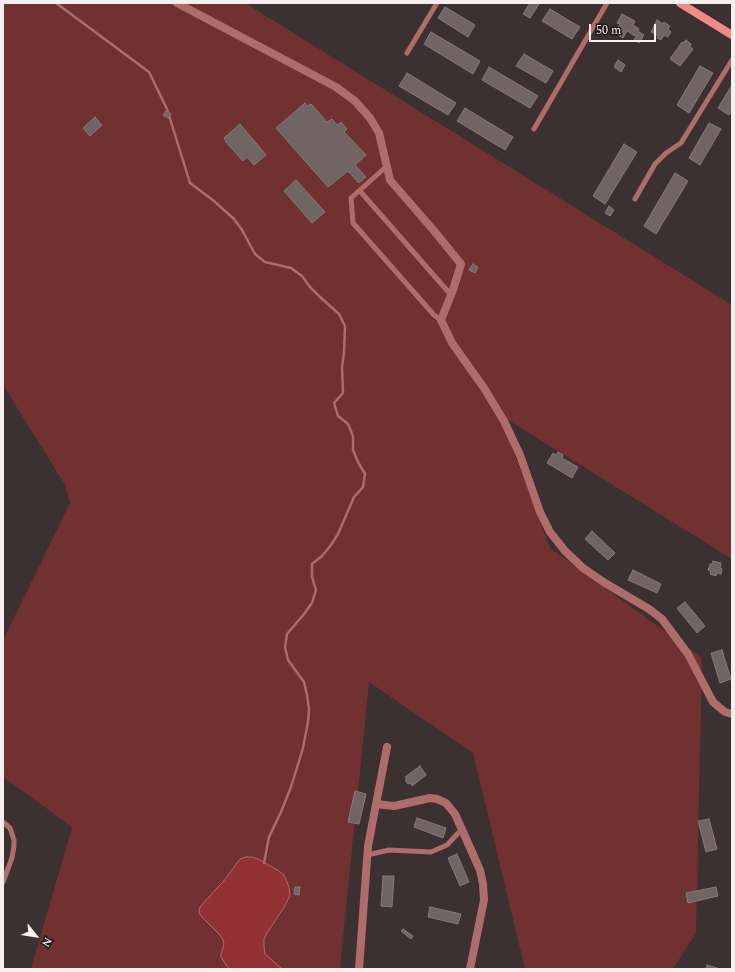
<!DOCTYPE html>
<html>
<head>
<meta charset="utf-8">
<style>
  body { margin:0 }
  #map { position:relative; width:735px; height:972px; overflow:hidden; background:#3b3130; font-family:Spectral,serif }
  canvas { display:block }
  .frame { position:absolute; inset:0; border:4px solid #f6efee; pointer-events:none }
  .north { position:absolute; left:16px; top:916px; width:40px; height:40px; -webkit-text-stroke:3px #1f1a1a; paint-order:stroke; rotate:120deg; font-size:11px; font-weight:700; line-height:16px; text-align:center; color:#f6efee }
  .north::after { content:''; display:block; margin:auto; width:14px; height:18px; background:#f6efee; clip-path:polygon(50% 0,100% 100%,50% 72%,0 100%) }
  .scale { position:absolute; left:589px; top:24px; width:67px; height:18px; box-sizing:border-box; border:2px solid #f6efee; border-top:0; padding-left:5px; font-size:12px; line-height:14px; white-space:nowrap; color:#f6efee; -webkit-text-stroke:3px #1f1a1a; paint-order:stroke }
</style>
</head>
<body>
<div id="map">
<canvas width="735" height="972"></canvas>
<div class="frame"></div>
<div class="north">N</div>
<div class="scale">50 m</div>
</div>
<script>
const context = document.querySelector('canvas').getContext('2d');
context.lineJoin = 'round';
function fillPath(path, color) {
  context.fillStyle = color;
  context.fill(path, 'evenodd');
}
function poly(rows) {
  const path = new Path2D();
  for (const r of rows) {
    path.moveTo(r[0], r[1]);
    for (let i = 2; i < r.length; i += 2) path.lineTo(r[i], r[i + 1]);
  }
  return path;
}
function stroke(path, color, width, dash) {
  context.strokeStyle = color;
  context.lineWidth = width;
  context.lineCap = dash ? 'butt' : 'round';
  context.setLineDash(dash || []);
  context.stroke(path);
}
const green = poly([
  [3,3,245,3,732,305,732,559,500,415,550,548,702,658,696,933,673,969,525,969,473,753,369,682,340,969,31,969,72,827,3,777,3,640,70,503,65,485,3,385]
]);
const water = poly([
  [246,857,252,857,258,859,279,871,284,875,289,887,290,895,285,906,267,933,264,939,264,947,265,954,282,969,230,969,226,965,221,957,221,954,224,944,223,940,220,935,200,915,199,911,200,907,217,888,223,882,240,859,246,857]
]);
const stream = poly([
  [56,3,149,72,167,109,190,183,214,201,234,219,242,230,255,254,265,262,291,268,302,276,310,287,319,296,339,314,345,326,344,353,342,367,343,393,334,403,338,416,348,424,353,436,353,450,358,462,365,474,363,487,354,497,338,534,331,545,322,556,312,564,312,577,316,590,312,603,304,614,287,634,285,647,288,660,304,682,307,695,309,709,308,722,303,748,291,787,281,812,269,837,264,863]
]);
const building = poly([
  [530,3,537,3,539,4,530,18,523,14,530,3],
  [445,7,475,25,468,37,438,18,445,7],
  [550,9,580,27,572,39,542,21,550,9],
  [622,14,635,21,633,25,639,29,635,36,627,31,623,38,615,33,620,24,617,23,622,14],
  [657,20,663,24,664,22,670,26,668,29,671,32,668,37,664,35,661,40,657,38,658,36,651,32,657,20],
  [431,32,480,61,473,74,424,44,431,32],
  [639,32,644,35,639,43,634,40,639,32],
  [686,40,691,44,690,47,693,49,680,66,670,59,682,42,683,43,686,40],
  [524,54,553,71,546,83,516,66,524,54],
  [618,60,625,65,621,72,614,67,618,60],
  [700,66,713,73,689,113,677,105,700,66],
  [489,67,538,96,530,108,482,80,489,67],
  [407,73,456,103,448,115,399,86,407,73],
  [732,85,732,111,729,115,718,108,732,85],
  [305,103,307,106,311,104,327,122,332,119,337,125,341,122,347,129,344,132,366,155,355,165,366,177,359,183,348,171,328,187,276,128,305,103],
  [465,108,513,137,505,150,457,121,465,108],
  [166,111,171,114,168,118,163,115,166,111],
  [95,117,102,125,90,136,83,128,95,117],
  [709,123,721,129,700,165,689,158,709,123],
  [240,124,266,155,254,165,247,157,243,161,225,141,226,141,224,138,240,124],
  [624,144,637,152,605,204,593,196,624,144],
  [675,173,688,181,656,234,644,226,675,173],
  [296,180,325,212,312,223,284,191,296,180],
  [609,206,614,210,610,216,605,213,609,206],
  [473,264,478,267,475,273,469,270,473,264],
  [558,452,563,455,562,458,578,467,572,478,547,463,553,453,556,455,558,452],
  [592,531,615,553,608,560,585,539,592,531],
  [713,561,721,563,720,568,722,569,721,574,717,573,716,576,710,574,711,571,708,570,710,564,712,564,713,561],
  [633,570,661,584,657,593,628,580,633,570],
  [685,602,705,626,697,633,677,608,685,602],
  [722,650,731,679,720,683,711,653,722,650],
  [420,766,426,775,412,786,410,783,408,784,405,780,407,779,405,777,420,766],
  [355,791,366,794,359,824,348,822,355,791],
  [417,818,446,828,443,838,414,827,417,818],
  [709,819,717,849,706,852,698,821,709,819],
  [457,854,469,882,460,886,448,858,457,854],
  [383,876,394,876,392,907,381,906,383,876],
  [295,887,300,887,299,895,294,894,295,887],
  [716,887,718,896,688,903,686,893,716,887],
  [430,907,461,914,458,924,428,917,430,907],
  [403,929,413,936,411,939,401,931,403,929],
  [707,965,717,968,717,969,706,969,707,965]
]);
const lane = poly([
  [407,53,437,3],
  [534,129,607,3],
  [387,166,351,198,353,223,434,315,441,320],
  [360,191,451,295],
  [635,199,655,164,666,153,681,143,732,60],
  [3,822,10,828,14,840,14,846,12,858,3,882],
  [367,855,389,850,431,852,447,845,462,829]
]);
const street = poly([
  [177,3,336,87,355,101,370,118,379,133,390,180,435,232,461,264,453,290,441,320,452,343,484,388,504,421,520,455,540,512,550,532,565,551,583,568,605,583,649,609,662,619,688,654,713,702,725,712,732,714],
  [376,804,394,806,430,798,437,799,446,803,455,814,480,870,483,884,484,900,470,969],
  [359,969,368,846,387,747]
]);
const secondary = poly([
  [680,3,732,35]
]);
fillPath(green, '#703130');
fillPath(water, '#913134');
stroke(water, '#af6a6c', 1);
stroke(stream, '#af6a6c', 2.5);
fillPath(building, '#716564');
stroke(building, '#867979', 1);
stroke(lane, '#af6c6a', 5);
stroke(street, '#af6c6a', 8);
stroke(secondary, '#f48a87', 8);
</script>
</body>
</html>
